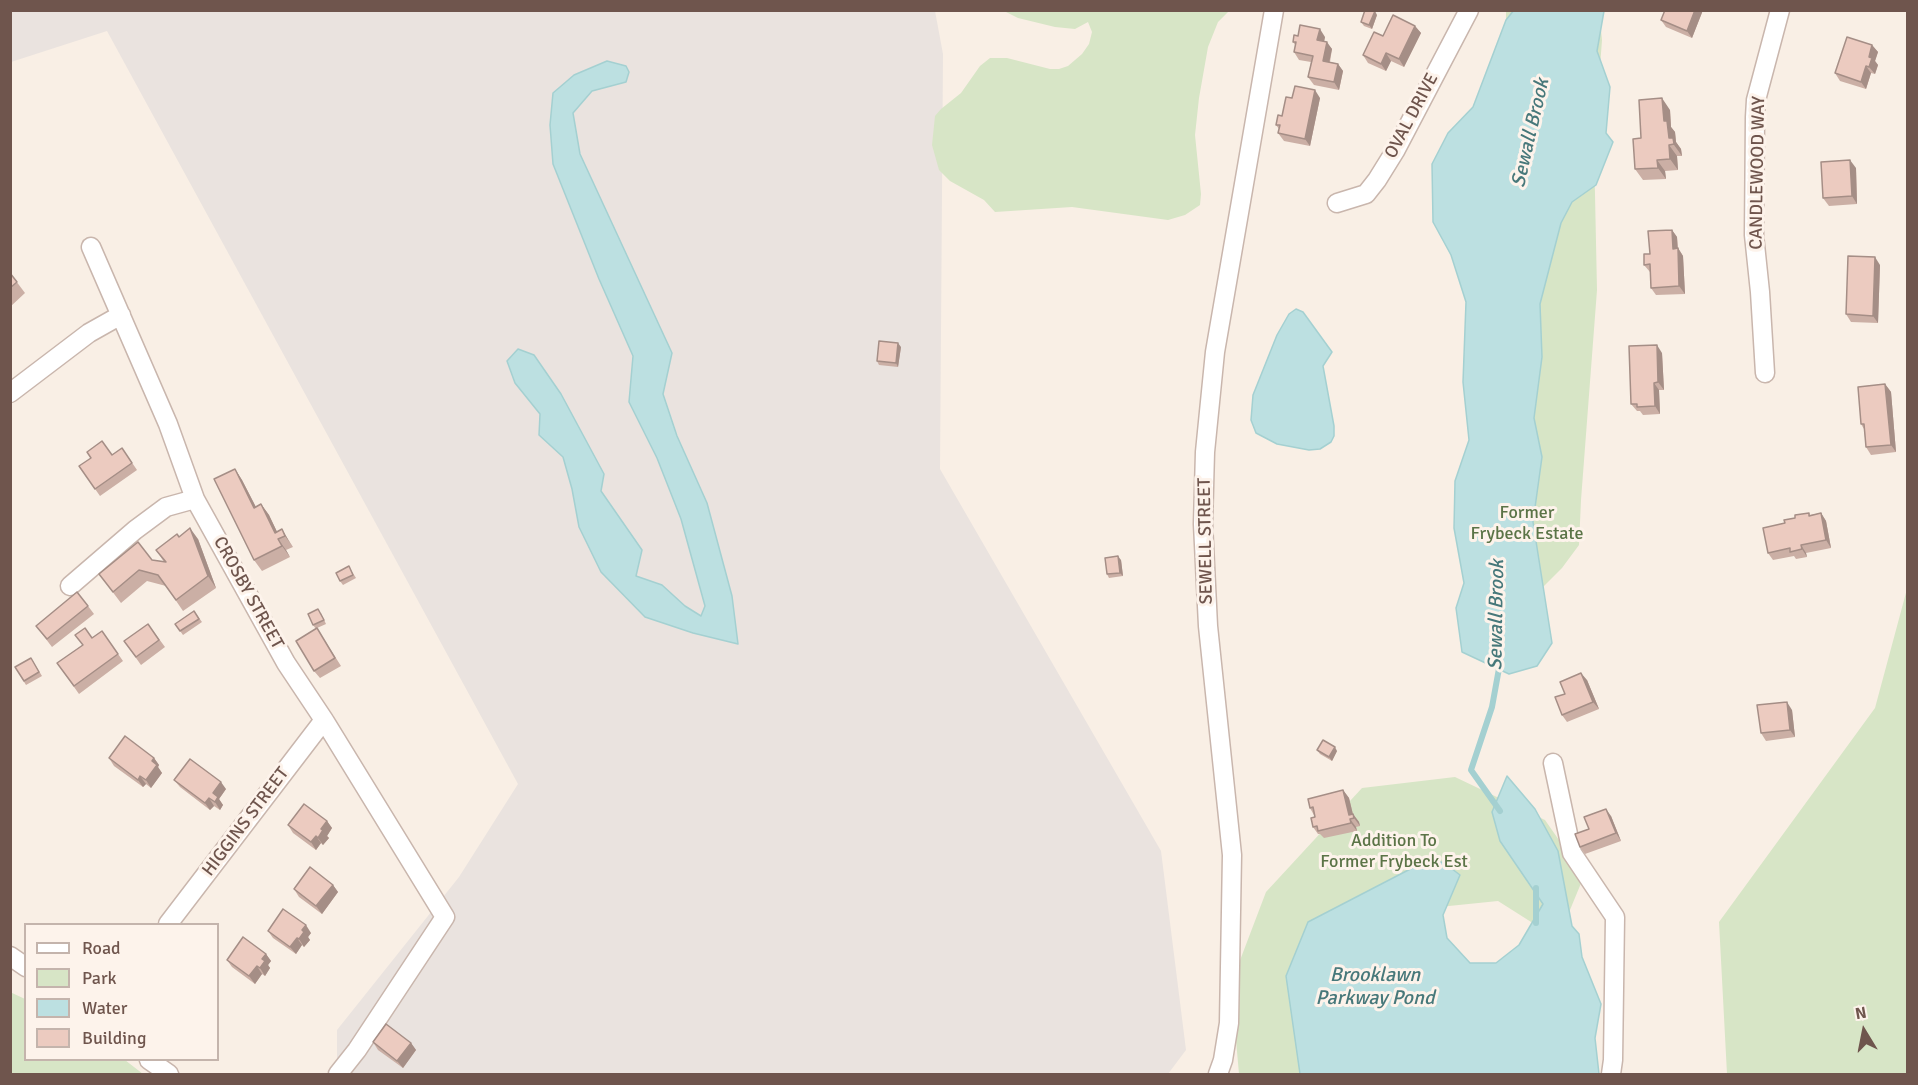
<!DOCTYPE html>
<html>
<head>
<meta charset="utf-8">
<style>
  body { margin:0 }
  #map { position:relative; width:1918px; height:1085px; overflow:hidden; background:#f9efe5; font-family:Signika,sans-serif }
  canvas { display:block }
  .frame { position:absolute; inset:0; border:12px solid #6f554d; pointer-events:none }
  .legend { position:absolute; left:24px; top:923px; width:195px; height:138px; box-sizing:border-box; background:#fdf3eb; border:2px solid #c4b4ac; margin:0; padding:8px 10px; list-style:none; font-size:18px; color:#6f554d }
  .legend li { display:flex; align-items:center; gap:12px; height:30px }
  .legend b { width:30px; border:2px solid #c4b4ac }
  .north { position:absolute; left:1834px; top:1001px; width:60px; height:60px; -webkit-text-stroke:4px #fdf3eb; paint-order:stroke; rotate:350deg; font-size:16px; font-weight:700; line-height:24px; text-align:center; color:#6f554d }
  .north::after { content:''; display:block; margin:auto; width:21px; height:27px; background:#6f554d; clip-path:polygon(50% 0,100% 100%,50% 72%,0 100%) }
</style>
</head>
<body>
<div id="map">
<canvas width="1918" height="1085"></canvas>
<div class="frame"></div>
<ul class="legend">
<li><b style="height:8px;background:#fff"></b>Road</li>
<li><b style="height:16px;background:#d7e5c6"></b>Park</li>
<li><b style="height:16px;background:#bce0e1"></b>Water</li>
<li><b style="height:16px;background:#eccbc0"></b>Building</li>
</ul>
<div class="north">N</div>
</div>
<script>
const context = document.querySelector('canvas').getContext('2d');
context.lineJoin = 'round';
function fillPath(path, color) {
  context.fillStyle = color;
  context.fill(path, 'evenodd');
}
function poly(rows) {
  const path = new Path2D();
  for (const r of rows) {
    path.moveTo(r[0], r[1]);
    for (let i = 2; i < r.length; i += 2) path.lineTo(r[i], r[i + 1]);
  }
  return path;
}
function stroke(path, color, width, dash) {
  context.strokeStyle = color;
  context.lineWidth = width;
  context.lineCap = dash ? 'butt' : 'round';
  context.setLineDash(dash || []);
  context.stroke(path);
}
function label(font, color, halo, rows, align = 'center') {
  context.font = font + ' Signika,sans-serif';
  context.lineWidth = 6;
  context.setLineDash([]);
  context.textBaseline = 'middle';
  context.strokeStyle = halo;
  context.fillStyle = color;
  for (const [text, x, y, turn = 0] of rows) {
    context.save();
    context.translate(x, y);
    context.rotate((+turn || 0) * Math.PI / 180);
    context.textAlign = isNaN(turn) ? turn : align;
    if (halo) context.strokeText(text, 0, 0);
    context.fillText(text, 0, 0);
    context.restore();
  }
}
const industrial = poly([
  [10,11,935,11,943,54,940,469,1161,851,1186,1050,1168,1074,337,1074,337,1030,459,877,518,784,107,31,11,62]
]);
const green = poly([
  [1004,11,1229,11,1218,22,1208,47,1199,98,1195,135,1201,194,1200,205,1185,215,1168,220,1072,207,995,212,984,200,950,181,939,170,932,145,935,116,941,109,961,93,980,66,990,58,1007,58,1050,69,1059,69,1068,66,1082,54,1089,44,1092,32,1088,22,1075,29,1055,27,1018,18],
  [1506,11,1599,11,1602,40,1594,147,1597,290,1581,500,1579,545,1562,568,1540,590,1491,317,1505,175],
  [1907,589,1907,1074,1727,1074,1719,922,1875,708],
  [1455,777,1545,820,1584,876,1558,939,1498,901,1439,907,1329,1074,1239,1074,1231,984,1266,892,1362,788],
  [10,992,25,999,26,1060,125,1060,143,1074,11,1074]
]);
const water = poly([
  [1514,10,1604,11,1597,51,1610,87,1606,133,1613,142,1596,185,1572,202,1561,223,1540,304,1542,357,1534,418,1542,457,1533,522,1552,643,1537,666,1509,674,1462,652,1456,608,1464,583,1454,528,1455,481,1469,440,1463,382,1466,302,1451,255,1433,222,1432,164,1448,133,1473,107,1506,20,1514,10],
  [607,61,626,66,629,72,626,82,592,91,573,113,580,154,672,353,663,394,677,436,707,503,732,596,738,644,693,633,645,617,601,572,579,527,572,489,563,457,539,435,540,414,515,383,507,361,518,349,534,355,561,394,604,474,601,491,642,550,636,576,662,585,685,606,701,616,705,606,681,519,657,458,629,402,633,356,599,279,553,164,550,125,553,93,574,75,607,61],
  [1296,309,1303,312,1332,352,1323,366,1334,426,1334,436,1331,442,1320,449,1309,450,1277,444,1256,433,1251,420,1253,395,1277,335,1289,314,1296,309],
  [1507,776,1535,809,1558,851,1572,926,1579,934,1582,957,1601,1004,1595,1038,1599,1074,1300,1074,1286,976,1308,922,1418,865,1443,862,1460,875,1443,915,1447,938,1470,963,1496,963,1519,945,1543,904,1500,841,1492,812,1507,776]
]);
const stream = poly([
  [1500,811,1471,770,1492,707,1500,663],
  [1536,923,1536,888]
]);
const minor = poly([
  [1337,203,1366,194,1377,180,1395,151,1469,10],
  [91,247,168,424,195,499,286,663,324,720,445,917,357,1050,338,1074],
  [1765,373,1760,292,1754,235,1755,117,1756,100,1780,10],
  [10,393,89,333,121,315],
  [70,586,135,530,166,507,195,499],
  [1553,763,1572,853,1615,917,1613,1060,1611,1074],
  [168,924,324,720],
  [10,956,26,967],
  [149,1060,169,1074],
  [1218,1074,1223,1060,1229,1023,1232,855,1208,626,1203,524,1205,452,1215,352,1274,10]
]);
const wall = poly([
  [1665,10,1703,10,1692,38,1666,27,1661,20],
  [1377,15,1372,29,1364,26,1361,22],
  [1415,26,1421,33,1404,67,1391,61,1386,71,1368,63,1363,55,1383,36],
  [1298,36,1325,37,1324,41,1332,49,1330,62,1338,64,1343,71,1339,90,1314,85,1308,77,1311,62,1299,60,1294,52,1296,46,1293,42],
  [1872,45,1878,52,1875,61,1878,65,1875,74,1871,73,1866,89,1840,81,1835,73],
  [1292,98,1320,98,1310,146,1284,141,1278,133,1279,129,1276,125],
  [1670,110,1671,127,1675,132,1676,142,1681,149,1682,156,1677,156,1678,170,1665,171,1666,179,1643,180,1635,169,1641,138],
  [1856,168,1857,204,1829,206,1823,198],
  [1672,230,1677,237,1678,248,1683,256,1685,294,1656,295,1651,288,1650,272,1644,265,1650,254],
  [1880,265,1878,323,1851,322,1846,314],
  [10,273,25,293,10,307],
  [901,347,898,367,879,365,877,361],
  [1662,353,1664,390,1659,390,1660,414,1643,415,1640,411,1637,411,1631,404],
  [1885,384,1891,392,1896,452,1871,455,1866,447,1864,429,1861,424],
  [122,448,137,470,100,496,79,466,112,455],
  [235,469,242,480,256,507,261,504,269,515,277,532,282,529,289,541,293,547,286,550,290,557,262,571,254,560],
  [1809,513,1810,515,1821,513,1826,521,1831,548,1806,553,1807,557,1796,559,1794,556,1773,560,1768,553,1795,518],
  [179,537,198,539,216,588,183,611,166,586,147,581,121,603,99,574,152,560,164,562,156,550],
  [1121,560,1123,576,1109,578,1107,574],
  [351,570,356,578,343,585,340,581],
  [88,606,94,614,52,647,36,626],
  [194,611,202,622,183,635,175,624],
  [321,613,326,624,317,628,341,666,320,678,314,671,316,629,313,625],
  [148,624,165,647,141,665,124,641],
  [102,631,123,661,79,694,57,663],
  [31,658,42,676,26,685,15,667],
  [1587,680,1599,709,1567,722,1562,715,1565,694],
  [1792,710,1795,737,1766,741,1761,733],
  [1317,750,1337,751,1332,761,1320,754],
  [109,758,154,758,159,765,158,767,162,773,151,788,146,784,143,787,114,766],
  [174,780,226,789,219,799,223,805,220,810,214,806,210,810,180,787],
  [1343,790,1349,798,1353,814,1359,822,1360,826,1356,827,1357,831,1324,838,1320,834,1318,834,1313,827,1315,817,1310,808],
  [1611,816,1621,841,1585,854,1580,847],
  [327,821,332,828,327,836,329,838,323,845,321,843,316,850,293,833,288,825],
  [333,885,338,892,322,914,299,897,294,889],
  [268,931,311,933,308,937,310,940,304,947,302,945,296,954,273,938],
  [266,954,271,961,268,965,270,968,265,976,262,974,255,984,232,967,227,960],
  [373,1042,411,1043,416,1050,403,1068,378,1050]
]);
const shadedWall = poly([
  [1695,10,1703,10,1692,38,1687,31],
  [1375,11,1377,15,1372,29,1369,25],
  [1415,26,1421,33,1404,67,1399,59],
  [1320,29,1325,37,1323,47,1317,40],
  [1327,42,1332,49,1328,68,1323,61],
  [1872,45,1878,52,1875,61,1878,65,1875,74,1869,67,1869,57],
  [1386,53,1391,61,1386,71,1381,64],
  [1338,64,1343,71,1339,90,1334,82],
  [1866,66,1871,73,1866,89,1861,82],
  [1315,90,1320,98,1310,146,1305,139],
  [1662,98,1670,110,1671,127,1675,132,1676,142,1681,149,1682,156,1669,138,1664,121],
  [1669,145,1677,156,1678,170,1670,159],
  [1657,160,1665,171,1666,179,1658,168],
  [1850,160,1856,168,1857,204,1852,196],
  [1672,230,1677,237,1678,256,1673,249],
  [1678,248,1683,256,1685,294,1679,286],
  [1875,257,1880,265,1878,323,1873,316],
  [898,343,901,347,898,367,896,363],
  [1657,345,1662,353,1664,390,1658,382],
  [1654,383,1659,390,1660,414,1655,406],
  [1885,384,1891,392,1896,452,1891,445],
  [235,469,242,480,262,519,254,508],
  [261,504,269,515,280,538,275,533],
  [1821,513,1826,521,1831,548,1826,540],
  [190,528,198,539,216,588,208,576],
  [282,529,289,541,293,547,285,536],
  [278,539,286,550,290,557,282,546],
  [1801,545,1806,553,1807,557,1802,549],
  [1118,556,1121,560,1123,576,1120,573],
  [1581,673,1587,680,1599,709,1593,702],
  [1787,702,1792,710,1795,737,1790,730],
  [1335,747,1337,751,1332,761,1329,757],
  [154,758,159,765,158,767,162,773,151,788,146,780,152,761],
  [140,776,146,784,143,787,138,780],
  [221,782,226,789,219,799,223,805,220,810,215,802,213,793],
  [1343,790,1349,798,1354,819,1349,815],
  [209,798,214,806,210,810,205,803],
  [1606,809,1611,816,1621,841,1616,833],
  [1353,814,1359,822,1360,826,1354,818],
  [1350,819,1356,827,1357,831,1351,823],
  [327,821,332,828,327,836,329,838,323,845,318,838,321,829],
  [316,836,321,843,316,850,311,842],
  [333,885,338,892,322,914,316,906],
  [306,925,311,933,308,937,310,940,304,947,299,939,302,930],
  [297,938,302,945,296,954,290,947],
  [266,954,271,961,268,965,270,968,265,976,260,968,262,959],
  [257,966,262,974,255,984,249,976],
  [411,1043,416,1050,403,1068,397,1061]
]);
const building = poly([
  [1365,10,1375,11,1369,25,1361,22,1365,10],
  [1665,10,1695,10,1687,31,1661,20,1665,10],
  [1393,15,1415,26,1399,59,1386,53,1381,64,1363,55,1374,32,1383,36,1393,15],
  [1300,25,1320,29,1317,40,1327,42,1323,61,1338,64,1334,82,1308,77,1313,56,1294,52,1296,42,1293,42,1294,35,1298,36,1300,25],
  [1847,37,1872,45,1869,57,1872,58,1869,67,1866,66,1861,82,1835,73,1847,37],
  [1295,86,1315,90,1305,139,1278,133,1280,125,1276,125,1278,115,1282,116,1286,97,1292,98,1295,86],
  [1662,98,1664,121,1667,121,1669,138,1673,138,1674,144,1669,145,1670,159,1657,160,1658,168,1635,169,1633,139,1641,138,1639,100,1662,98],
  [1850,160,1852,196,1823,198,1821,162,1850,160],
  [1672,230,1673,249,1678,248,1679,286,1651,288,1650,264,1644,265,1644,254,1650,254,1648,231,1672,230],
  [1848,256,1875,257,1873,316,1846,314,1848,256],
  [10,273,17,282,10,288,10,273],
  [879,341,898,343,896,363,877,361,879,341],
  [1657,345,1658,382,1654,383,1655,406,1637,407,1637,404,1631,404,1629,346,1657,345],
  [1885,384,1891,445,1866,447,1864,424,1861,424,1858,387,1885,384],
  [102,441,112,455,122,448,132,463,95,489,79,466,91,458,87,452,102,441],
  [235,469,254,508,261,504,275,533,282,529,285,536,278,539,282,546,254,560,214,479,235,469],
  [1809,513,1809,516,1821,513,1826,540,1801,545,1802,549,1790,552,1790,548,1768,553,1763,528,1785,523,1784,520,1795,518,1795,515,1809,513],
  [190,528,208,576,176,600,158,575,139,570,113,592,99,574,138,542,152,560,166,562,156,550,177,534,179,537,190,528],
  [1118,556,1120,573,1107,574,1105,558,1118,556],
  [349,566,353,575,340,581,336,573,349,566],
  [77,592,88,606,47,639,36,626,77,592],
  [318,609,324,620,313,625,308,614,318,609],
  [194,611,199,619,180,631,175,624,194,611],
  [148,624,159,640,136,657,124,641,148,624],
  [85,628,92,638,102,631,118,654,74,686,57,663,83,645,75,635,85,628],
  [317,628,335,658,314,671,296,641,317,628],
  [31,658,39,672,24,681,15,667,31,658],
  [1581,673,1593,702,1562,715,1555,697,1565,694,1560,682,1581,673],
  [1787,702,1790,730,1761,733,1757,705,1787,702],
  [125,736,154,758,152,761,157,765,146,780,140,776,138,780,109,758,125,736],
  [1323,740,1335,747,1329,757,1317,750,1323,740],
  [190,759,221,782,213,793,218,797,215,802,209,798,205,803,174,780,190,759],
  [1343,790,1349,815,1353,814,1354,818,1350,819,1351,823,1318,831,1317,826,1313,827,1311,818,1315,817,1313,807,1310,808,1308,799,1343,790],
  [304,804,327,821,321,829,323,830,318,838,316,836,311,842,288,825,304,804],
  [1606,809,1616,833,1580,847,1575,834,1589,829,1584,817,1606,809],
  [310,867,333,885,316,906,294,889,310,867],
  [283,909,306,925,302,930,304,932,299,939,297,938,290,947,268,931,283,909],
  [243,937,266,954,262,959,265,961,260,968,257,966,249,976,227,960,243,937],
  [386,1024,411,1043,397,1061,373,1042,386,1024]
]);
const streetNames = [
  ["OVAL DRIVE",1412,116,-62],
  ["CANDLEWOOD WAY",1758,173,-89],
  ["SEWELL STREET",1206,541,-91],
  ["CROSBY STREET",248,593,61],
  ["HIGGINS STREET",246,822,-53]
];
const parkNames = [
  ["Former",1527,513],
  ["Frybeck Estate",1527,534],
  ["Addition To",1394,841],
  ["Former Frybeck Est",1394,862]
];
const waterNames = [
  ["Sewall Brook",1531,133,-77],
  ["Sewall Brook",1497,615,-89],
  ["Brooklawn",1375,976],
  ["Parkway Pond",1375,999]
];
fillPath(industrial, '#eae3df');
fillPath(green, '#d7e5c6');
fillPath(water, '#bce0e1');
stroke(water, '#a4d0d1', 1.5);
stroke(stream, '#a4d0d1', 6);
stroke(minor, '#c9b6ad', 21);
stroke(minor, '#fff', 18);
fillPath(wall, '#cbafa5');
fillPath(shadedWall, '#a58e86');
fillPath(building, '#eccbc0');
stroke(building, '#a58e86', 1.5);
label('18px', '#6f554d', '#fdf3eb', streetNames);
label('18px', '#5b7447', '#fdf3eb', parkNames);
label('italic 20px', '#47787a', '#fdf3eb', waterNames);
</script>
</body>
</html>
